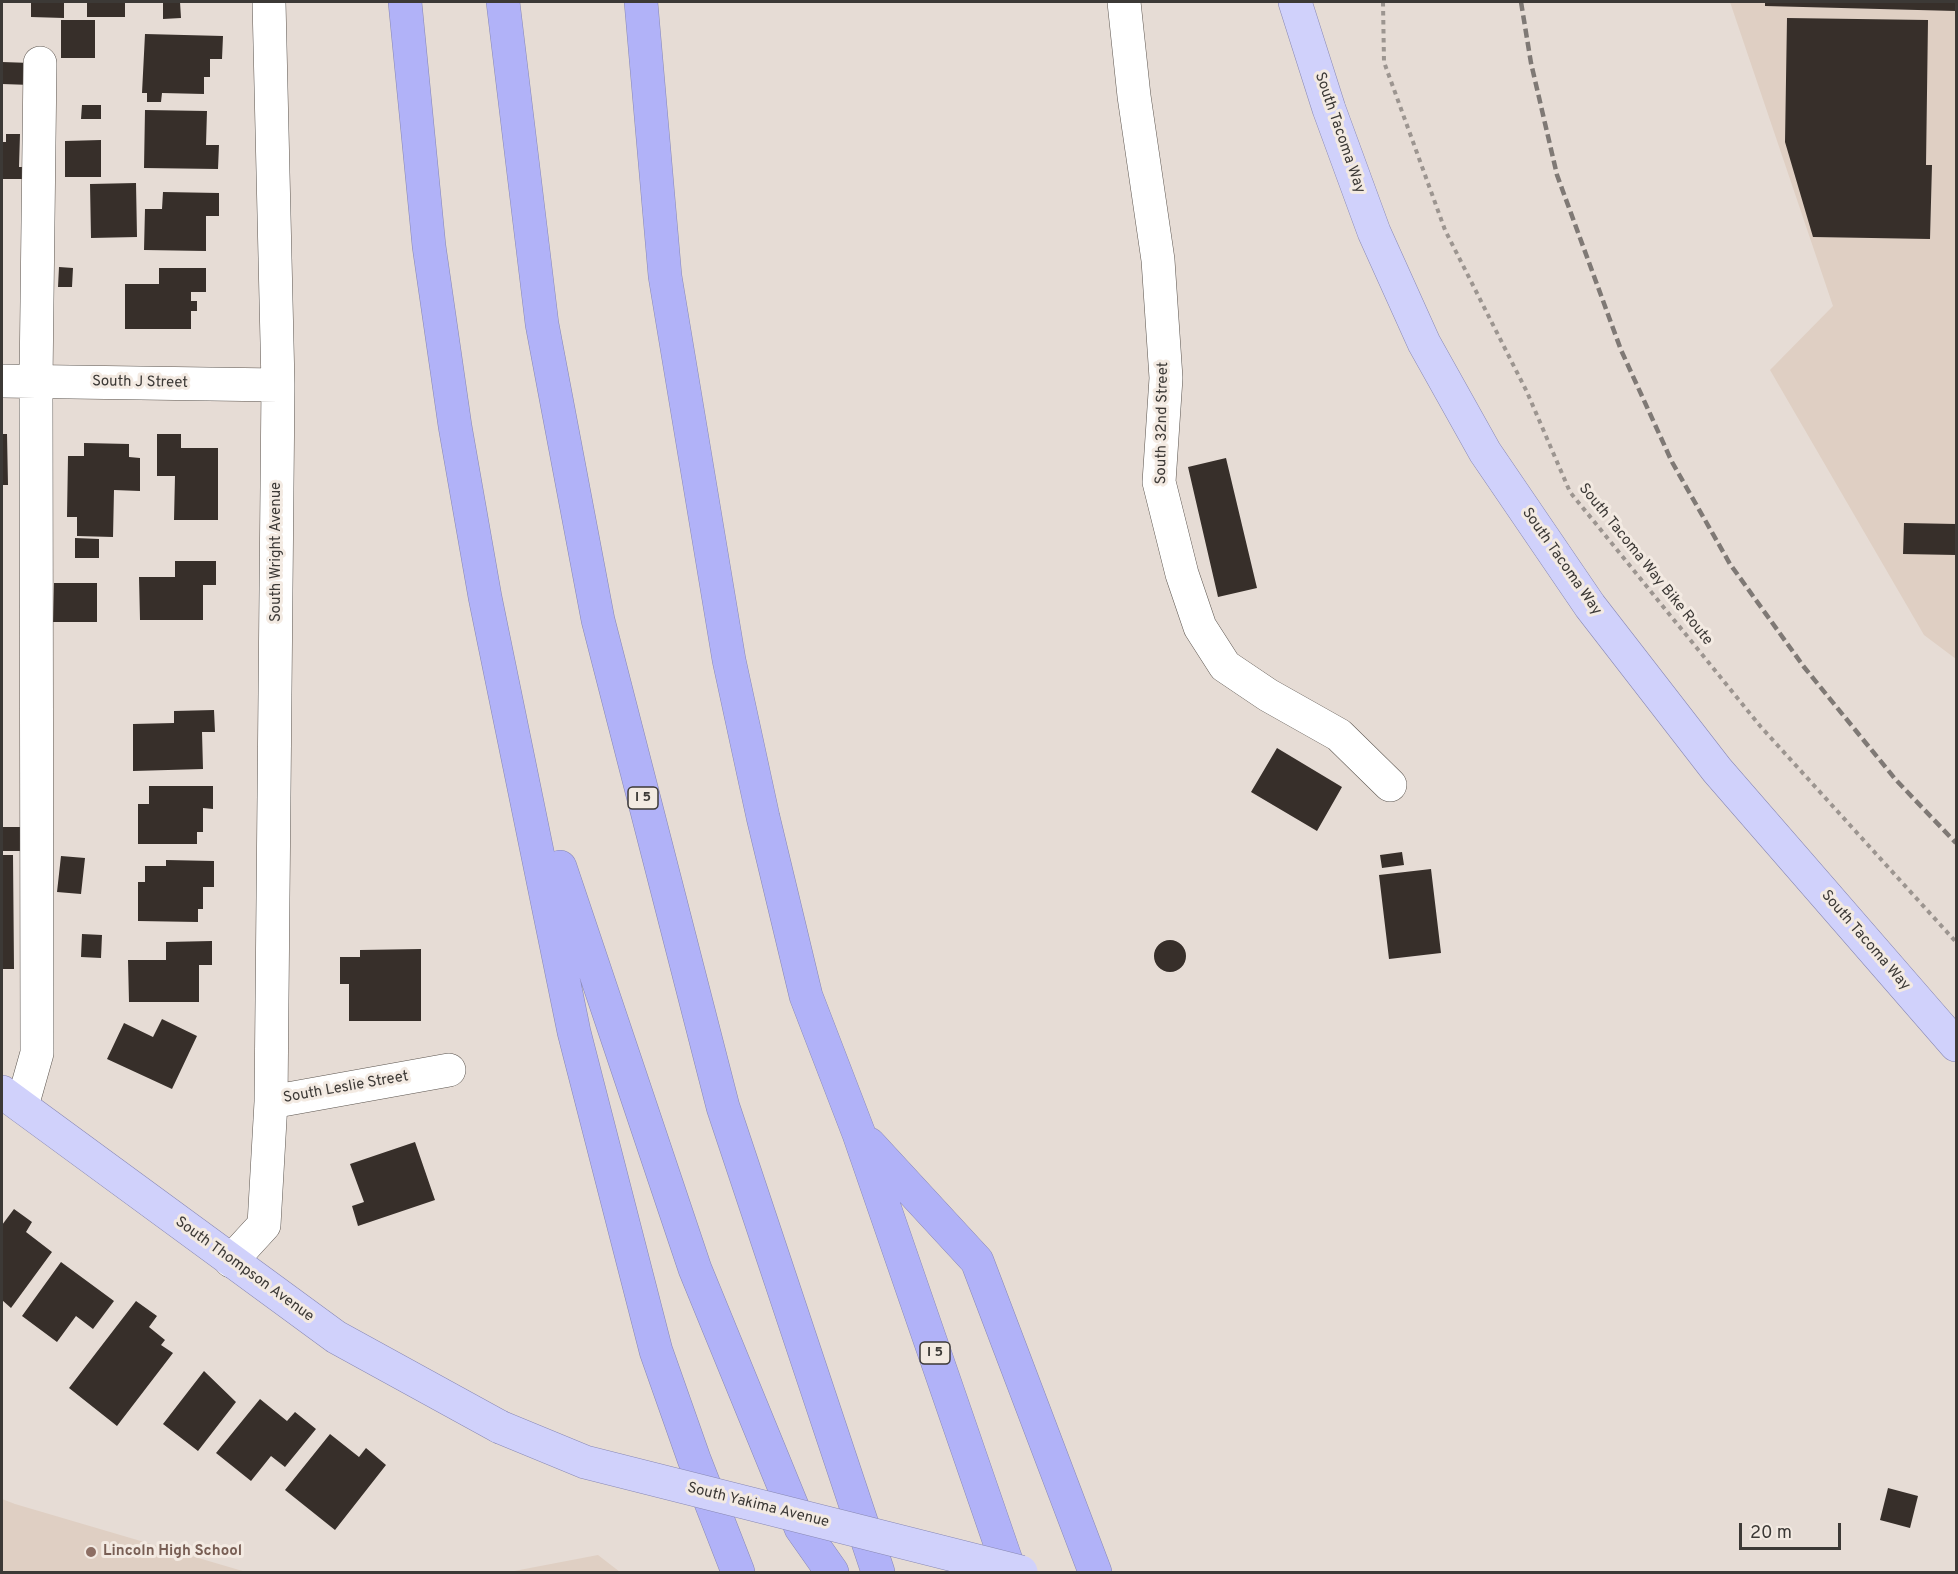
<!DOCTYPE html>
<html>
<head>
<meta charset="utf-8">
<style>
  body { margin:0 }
  #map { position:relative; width:1958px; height:1574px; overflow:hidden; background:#e6dcd5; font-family:Overpass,sans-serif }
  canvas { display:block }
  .frame { position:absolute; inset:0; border:3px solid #3c3936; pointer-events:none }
  .scale { position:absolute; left:1739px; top:1523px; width:102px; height:27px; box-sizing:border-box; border:3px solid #3c3936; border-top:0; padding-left:8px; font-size:18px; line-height:21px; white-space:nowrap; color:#3c3936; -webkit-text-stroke:4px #f3eae2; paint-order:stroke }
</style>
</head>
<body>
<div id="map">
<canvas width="1958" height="1574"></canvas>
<div class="frame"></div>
<div class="scale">20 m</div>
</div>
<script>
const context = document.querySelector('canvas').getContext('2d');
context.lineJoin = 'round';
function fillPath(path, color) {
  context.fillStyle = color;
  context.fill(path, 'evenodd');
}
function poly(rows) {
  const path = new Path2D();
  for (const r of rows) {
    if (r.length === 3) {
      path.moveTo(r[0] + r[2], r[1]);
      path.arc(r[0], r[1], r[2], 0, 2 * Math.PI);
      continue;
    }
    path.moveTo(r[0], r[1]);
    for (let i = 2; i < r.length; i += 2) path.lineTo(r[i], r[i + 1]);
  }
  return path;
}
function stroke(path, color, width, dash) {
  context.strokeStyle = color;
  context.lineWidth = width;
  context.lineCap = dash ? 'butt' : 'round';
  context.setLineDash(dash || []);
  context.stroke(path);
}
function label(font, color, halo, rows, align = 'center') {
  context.font = font + ' Overpass,sans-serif';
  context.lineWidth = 6;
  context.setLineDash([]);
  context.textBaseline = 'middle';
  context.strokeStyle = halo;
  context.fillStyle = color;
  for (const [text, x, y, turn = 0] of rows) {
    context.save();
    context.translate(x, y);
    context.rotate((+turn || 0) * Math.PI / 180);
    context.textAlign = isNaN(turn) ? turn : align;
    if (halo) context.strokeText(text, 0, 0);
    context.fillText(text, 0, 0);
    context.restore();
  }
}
const built = poly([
  [1730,2,1956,2,1956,659,1924,635,1770,370,1833,306],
  [2,1499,15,1504,246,1572,2,1572],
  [598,1555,620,1572,509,1572]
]);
const building = poly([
  [31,2,64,2,64,18,31,17],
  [87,2,125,2,125,17,87,17],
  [163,2,180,2,181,18,163,19],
  [1765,2,1956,2,1956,11,1765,6],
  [1787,18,1928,20,1926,165,1932,165,1930,239,1813,237,1785,142],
  [61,20,95,20,95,58,61,58],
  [145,34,223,36,222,59,210,59,210,77,204,77,204,94,162,93,161,102,147,102,147,93,142,93],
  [2,62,31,63,31,85,2,84],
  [82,105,101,105,101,119,81,119],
  [145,110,207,111,206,145,219,145,218,169,144,168],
  [6,134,20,134,19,167,30,167,30,179,2,179,2,142,6,142],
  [101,140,101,177,65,177,65,141],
  [136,183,137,237,91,238,90,184],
  [163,192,219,193,219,216,206,216,206,251,144,250,145,209,162,209],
  [59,267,73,268,72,287,58,287],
  [159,268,206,268,206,292,191,292,191,301,197,301,197,311,191,311,191,329,125,329,125,284,159,284],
  [2,434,7,434,8,485,2,485],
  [157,434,181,434,181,448,218,448,218,520,174,520,175,476,157,476],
  [84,443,129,444,129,457,140,458,140,491,114,490,113,537,77,536,77,517,67,517,68,456,84,456],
  [1226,458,1257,588,1218,597,1188,467],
  [1904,523,1956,524,1956,555,1903,554],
  [75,538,99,539,99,558,75,558],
  [175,561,216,561,216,585,203,585,203,620,140,620,139,577,175,577],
  [54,583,97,583,97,622,53,622],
  [214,710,215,732,202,732,203,769,133,771,133,724,174,723,174,711],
  [1277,748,1342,787,1317,831,1251,792],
  [149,786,213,786,213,809,203,808,203,832,197,832,197,844,138,844,138,804,149,804],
  [2,827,20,827,20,851,2,851],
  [1402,852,1404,865,1382,868,1380,855],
  [2,855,13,855,14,969,2,969],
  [61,856,85,858,81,894,57,892],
  [166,860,214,861,214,887,203,887,203,909,198,909,198,922,138,921,138,882,145,882,145,866,166,866],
  [1431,869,1441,953,1389,959,1379,875],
  [82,934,102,935,101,958,81,957],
  [1170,956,16],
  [212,941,212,965,199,965,199,1002,129,1002,128,960,166,960,166,942],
  [421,949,421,1021,349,1021,349,984,340,984,340,957,360,957,360,950],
  [162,1019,197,1036,172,1089,107,1059,124,1023,153,1037],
  [415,1142,435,1200,358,1226,352,1206,364,1202,350,1164],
  [14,1209,32,1222,26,1232,52,1252,11,1308,2,1300,2,1225],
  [61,1262,114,1301,93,1329,76,1316,57,1342,22,1316],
  [136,1301,157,1316,149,1327,165,1340,161,1345,173,1353,117,1426,69,1388],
  [204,1371,236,1402,198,1451,163,1424],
  [260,1399,287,1421,295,1412,316,1429,285,1467,271,1456,251,1481,216,1453],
  [330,1434,359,1457,366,1448,386,1465,335,1530,285,1490],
  [1888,1488,1918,1496,1910,1528,1880,1520]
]);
const path = poly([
  [1383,2,1384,62,1445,230,1527,392,1570,492,1761,727,1956,942]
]);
const minor = poly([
  [1124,2,1134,96,1158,260,1166,378,1159,482,1182,574,1200,627,1225,666,1268,695,1339,735,1390,785],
  [2,381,278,385],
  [271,1102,449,1070],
  [22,1106,37,1053,36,381,40,63],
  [231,1261,264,1225,271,1102,278,385,269,2]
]);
const major = poly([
  [1295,2,1329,109,1374,232,1424,343,1485,452,1590,606,1717,770,1956,1045],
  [2,1092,336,1337,500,1427]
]);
const highway = poly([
  [405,2,429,246,455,426,485,597,574,1032,656,1351,694,1459,738,1572],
  [503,2,542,324,598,620,723,1107,878,1572],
  [641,2,665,276,729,660,763,817,806,996,859,1134,1010,1572],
  [560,867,695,1269,801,1528,832,1572],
  [869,1144,977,1261,1095,1572]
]);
const rail = poly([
  [1521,2,1531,63,1557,175,1621,350,1672,462,1730,564,1804,667,1896,780,1956,843]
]);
const majorBridge = poly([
  [500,1427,585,1462,1021,1572]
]);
const markers = [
  [91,1552,6,"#8d6e63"]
];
const shields = [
  [643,798,30],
  [935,1353,30]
];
const shieldNames = [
  ["I 5",643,798],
  ["I 5",935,1353]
];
const streetNames = [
  ["South Tacoma Way",1339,133,71],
  ["South J Street",140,383,1],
  ["South 32nd Street",1163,423,-89],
  ["South Wright Avenue",277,552,-90],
  ["South Tacoma Way",1561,562,55],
  ["South Tacoma Way Bike Route",1645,565,51],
  ["South Tacoma Way",1865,941,49],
  ["South Leslie Street",346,1088,-10],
  ["South Thompson Avenue",244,1270,36],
  ["South Yakima Avenue",758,1506,14]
];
const educationNames = [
  ["Lincoln High School",103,1552]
];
fillPath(built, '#dfcfc3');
fillPath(building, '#372f2a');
stroke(minor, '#5c554f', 34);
stroke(major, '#8888b4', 34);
stroke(highway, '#8888b4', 34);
stroke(path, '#9c9590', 4, [4.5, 4.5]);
stroke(minor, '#fff', 33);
stroke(major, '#d0d1fb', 33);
stroke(highway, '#b1b2f8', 33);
stroke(rail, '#7f7975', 4.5, [9, 4.5]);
stroke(majorBridge, '#8888b4', 34, []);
stroke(majorBridge, '#d0d1fb', 33);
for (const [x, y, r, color] of markers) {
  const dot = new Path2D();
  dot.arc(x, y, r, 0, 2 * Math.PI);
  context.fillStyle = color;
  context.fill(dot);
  stroke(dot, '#f3eae2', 2);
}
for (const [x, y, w] of shields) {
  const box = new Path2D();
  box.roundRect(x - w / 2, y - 11, w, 22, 4.5);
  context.fillStyle = '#f3eae2';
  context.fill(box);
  stroke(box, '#3c3936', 1.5);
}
label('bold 14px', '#3c3936', null, shieldNames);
label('15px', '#3c3936', '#f3eae2', streetNames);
label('bold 15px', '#785e54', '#f3eae2', educationNames, 'left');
</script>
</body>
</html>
